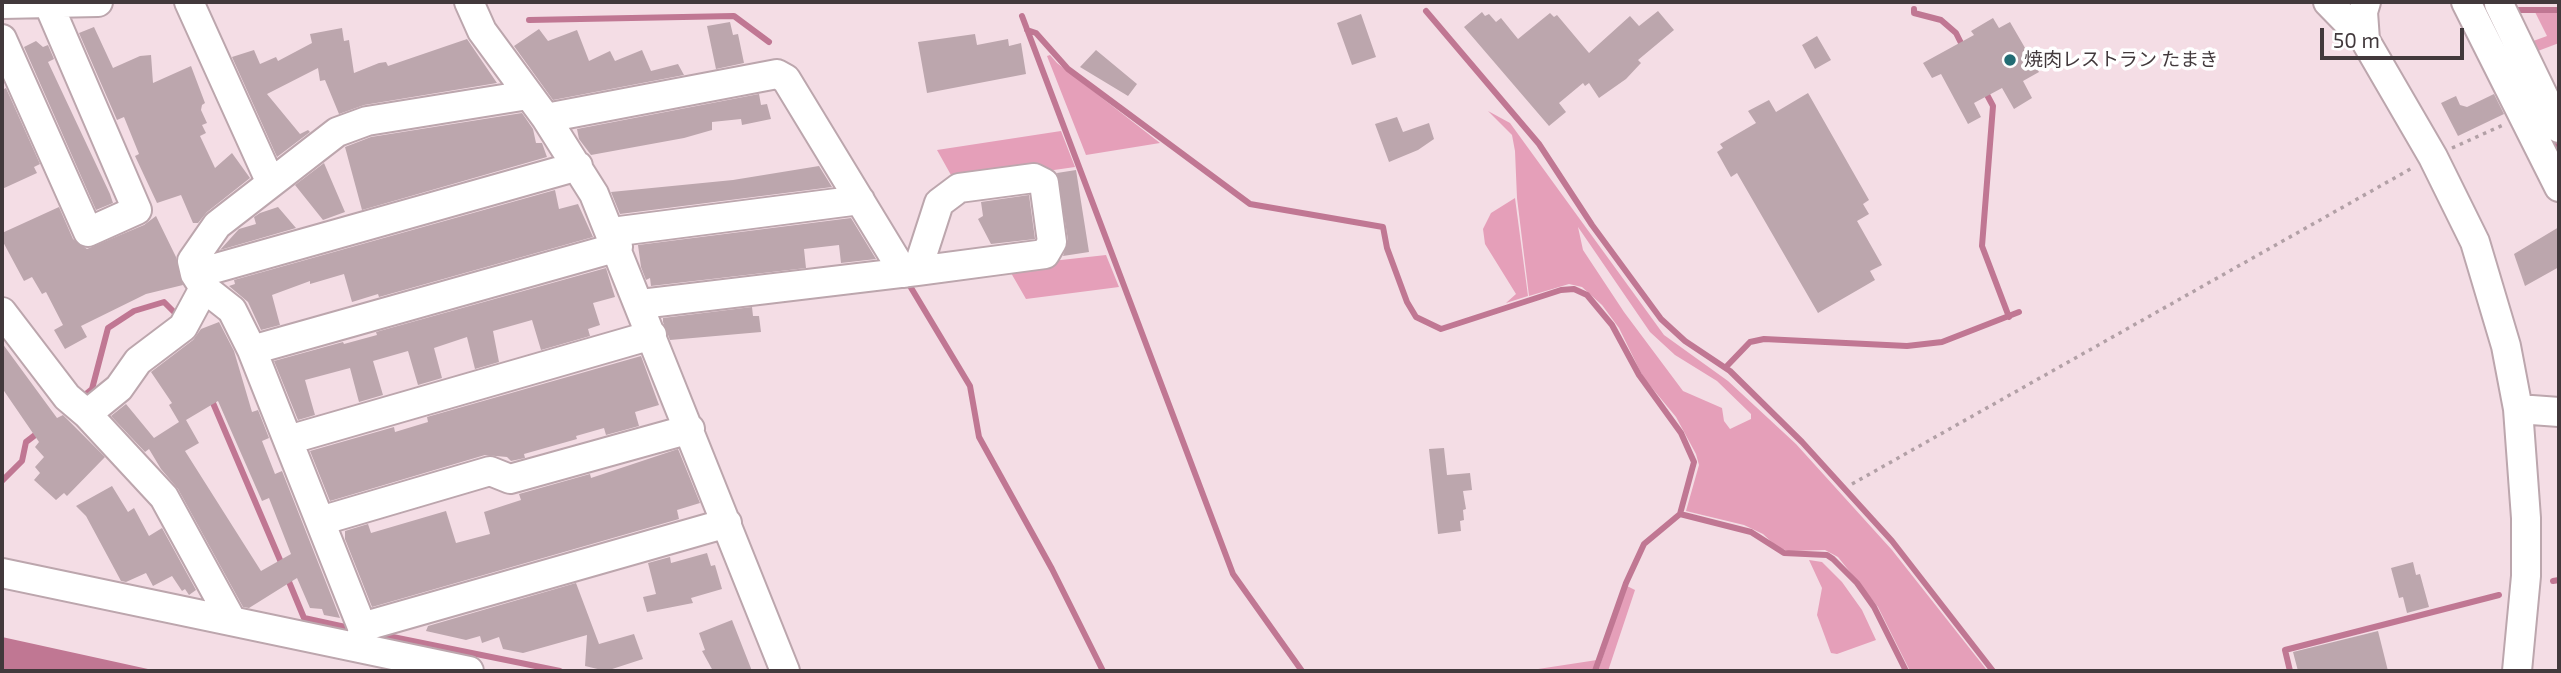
<!DOCTYPE html>
<html>
<head>
<meta charset="utf-8">
<style>
  body { margin:0 }
  #map { position:relative; width:2561px; height:673px; overflow:hidden; background:#f4dde5; font-family:"Exo 2",sans-serif }
  canvas { display:block }
  .frame { position:absolute; inset:0; border:4px solid #42393c; pointer-events:none }
  .scale { position:absolute; left:2320px; top:28px; width:144px; height:32px; box-sizing:border-box; border:4px solid #42393c; border-top:0; padding-left:9px; font-size:21px; line-height:24px; white-space:nowrap; color:#42393c; -webkit-text-stroke:5px #fff; paint-order:stroke }
</style>
</head>
<body>
<div id="map">
<canvas width="2561" height="673"></canvas>
<div class="frame"></div>
<div class="scale">50 m</div>
</div>
<script>
const context = document.querySelector('canvas').getContext('2d');
context.lineJoin = 'round';
function fillPath(path, color) {
  context.fillStyle = color;
  context.fill(path, 'evenodd');
}
function poly(rows) {
  const path = new Path2D();
  for (const r of rows) {
    path.moveTo(r[0], r[1]);
    for (let i = 2; i < r.length; i += 2) path.lineTo(r[i], r[i + 1]);
  }
  return path;
}
function stroke(path, color, width, dash) {
  context.strokeStyle = color;
  context.lineWidth = width;
  context.lineCap = dash ? 'butt' : 'round';
  context.setLineDash(dash || []);
  context.stroke(path);
}
function label(font, color, halo, rows, align = 'center') {
  context.font = font + ' "Exo 2","Noto Sans JP",sans-serif';
  context.lineWidth = 7;
  context.setLineDash([]);
  context.textBaseline = 'middle';
  context.strokeStyle = halo;
  context.fillStyle = color;
  for (const [text, x, y, turn = 0] of rows) {
    context.save();
    context.translate(x, y);
    context.rotate((+turn || 0) * Math.PI / 180);
    context.textAlign = isNaN(turn) ? turn : align;
    if (halo) context.strokeText(text, 0, 0);
    context.fillText(text, 0, 0);
    context.restore();
  }
}
const green = poly([
  [2535,12,2559,13,2559,43,2530,54,2525,44,2547,36],
  [1050,55,1057,63,1160,143,1086,155,1047,56],
  [1488,111,1510,123,1664,335,1728,381,1796,444,1892,550,1986,669,1910,671,1878,607,1838,557,1825,550,1788,551,1777,547,1763,534,1744,525,1686,511,1699,465,1696,454,1676,417,1643,377,1619,328,1602,305,1582,287,1569,284,1529,296,1517,198,1515,151,1512,135],
  [1578,227,1650,332,1675,355,1717,381,1751,414,1751,419,1730,429,1724,421,1722,408,1683,391,1624,312,1583,250],
  [1061,131,1075,167,956,184,937,150],
  [1515,198,1528,296,1506,303,1516,294,1485,244,1483,229,1491,213],
  [1106,255,1119,287,1026,299,1007,266],
  [1809,560,1822,562,1842,582,1862,610,1876,640,1837,654,1831,653,1817,615,1822,588],
  [1627,586,1635,590,1608,671,1598,671],
  [1597,660,1593,671,1525,671]
]);
const water = poly([
  [2,637,157,671,2,671]
]);
const stream = poly([
  [1914,9,1914,13,1941,20,1956,33,1963,47],
  [2513,10,2559,10],
  [1426,11,1539,144,1592,225,1661,319,1685,341,1730,371,1802,442,1892,541,1993,671],
  [1022,16,1233,574,1302,671],
  [529,20,734,16,769,42],
  [1027,30,1036,33,1068,69,1250,204,1383,227,1387,248,1407,302,1416,317,1441,329,1561,290,1574,289,1587,295,1612,325,1639,375,1681,433,1694,462,1680,514],
  [1985,91,1993,106,1982,246,2009,317],
  [2549,132,2559,154],
  [907,281,970,386,979,437,1052,569,1103,671],
  [1726,367,1750,342,1764,339,1907,346,1942,342,2019,312],
  [210,396,283,567],
  [80,399,92,389,108,328,134,311,164,302,180,318],
  [2,481,22,461,26,442,39,432],
  [287,577,304,618,350,628],
  [2553,581,2559,580],
  [378,634,560,671],
  [1595,671,1626,583,1644,544,1680,514,1751,532,1784,553,1827,555,1833,559,1857,583,1874,607,1906,671],
  [2290,671,2285,650,2499,595]
]);
const building = poly([
  [1658,11,1674,30,1638,60,1641,63,1626,79,1599,98,1589,83,1585,86,1583,83,1559,103,1566,112,1549,126,1464,27,1482,12,1485,16,1489,14,1496,22,1501,18,1518,39,1550,13,1554,17,1557,15,1589,53,1630,16,1639,26],
  [1361,14,1376,57,1352,65,1337,23],
  [1993,18,1999,28,2010,22,2039,72,2023,81,2032,98,2014,109,2002,88,1974,103,1981,117,1968,124,1941,74,1932,78,1923,63,1974,35,1971,31],
  [730,22,733,35,738,34,744,63,716,69,707,26],
  [94,27,113,68,140,56,151,55,153,83,191,66,205,103,202,105,201,110,207,123,202,125,206,133,200,136,215,168,232,153,250,178,207,212,198,223,193,223,181,195,157,203,135,156,139,154,124,117,117,120,79,33],
  [342,28,344,41,349,40,354,73,379,63,386,62,388,66,467,39,497,83,364,105,339,114,325,80,320,81,318,68,267,94,300,134,308,130,310,132,277,157,232,57,254,50,260,64,276,57,278,61,312,43,310,34],
  [539,29,548,41,577,30,589,61,610,51,615,61,642,50,651,71,678,64,684,75,553,100,514,46],
  [975,34,977,45,1008,39,1009,46,1021,43,1026,74,927,93,918,42],
  [1817,36,1831,60,1815,69,1802,45],
  [36,41,43,47,48,45,54,59,48,62,110,194,113,203,96,210,24,47],
  [1096,50,1137,84,1128,96,1080,67],
  [6,88,40,164,34,167,37,173,2,189,2,90],
  [1808,93,1869,200,1863,204,1869,214,1857,221,1882,265,1870,271,1875,280,1818,313,1737,173,1731,177,1717,152,1723,148,1720,144,1756,123,1748,111,1769,100,1776,112],
  [759,94,761,105,767,104,771,119,742,125,741,119,712,122,712,130,684,138,591,155,579,139,577,129],
  [2494,94,2504,114,2458,136,2441,103,2456,96,2460,105,2467,107],
  [522,113,533,129,536,143,542,143,547,157,362,210,345,147,371,137],
  [1397,117,1403,132,1429,123,1434,139,1418,150,1389,162,1375,124],
  [324,163,345,212,323,220,295,185],
  [819,166,832,187,620,214,611,192,733,180],
  [1076,170,1089,252,1063,256,1068,240,1057,173],
  [555,190,559,209,578,204,593,237,379,297,378,294,352,302,344,274,310,284,310,281,272,295,280,325,261,330,248,302,229,286,235,284,234,280],
  [1029,195,1035,239,991,244,978,219,983,216,981,202],
  [59,207,73,239,87,249,144,225,156,216,176,257,183,285,146,294,81,326,87,337,65,349,54,330,63,325,46,292,42,294,32,277,24,281,2,240,2,233],
  [278,207,296,228,220,250,239,229,256,224,254,217,260,213],
  [851,218,876,259,841,263,839,245,804,249,806,268,651,286,650,278,646,280,641,267,638,245],
  [2559,227,2559,267,2525,286,2514,254],
  [606,268,615,297,593,303,600,325,588,329,590,336,541,350,532,320,493,331,499,362,475,369,467,337,434,348,442,378,418,385,408,351,373,361,383,395,359,402,350,368,305,380,315,415,298,420,274,361,343,342,344,344,377,335,376,332],
  [752,307,753,316,759,316,761,332,670,340,663,322,663,318],
  [219,322,234,351,252,412,258,410,269,438,262,441,275,474,282,471,340,618,324,615,322,609,310,608,297,578,249,608,243,607,178,489,161,469,149,449,145,452,111,416,126,404,154,438,179,422,169,405,172,403,151,372,193,340,201,329],
  [218,401,262,501,269,498,291,554,261,571,185,451,199,443,186,420],
  [2,343,57,418,63,415,105,457,67,496,64,493,56,500,34,480,40,473,35,467,44,457,35,447,39,442,2,388],
  [641,356,659,405,635,412,639,426,606,435,604,428,576,436,577,439,524,454,525,458,511,461,507,457,485,455,330,501,310,451,394,427,395,432,428,422,427,417],
  [1444,448,1447,475,1470,473,1472,490,1463,491,1466,509,1463,510,1464,520,1460,521,1461,531,1438,534,1429,449],
  [678,449,700,503,677,510,679,519,372,607,345,539,345,531,368,524,371,533,446,511,456,543,490,534,484,512,521,500,519,494,590,474,591,478],
  [112,486,128,512,134,508,149,536,162,528,196,590,189,595,185,589,182,591,172,576,153,586,146,573,126,582,121,581,86,516,76,506],
  [707,553,711,566,715,565,722,589,691,598,693,603,647,612,643,597,656,594,648,563,670,557,671,563],
  [2413,562,2416,575,2420,574,2429,607,2407,613,2403,597,2399,598,2391,568],
  [576,583,599,644,634,634,643,659,606,671,585,666,587,635,523,653,503,649,499,637,482,643,480,636,466,640,426,631,428,626],
  [732,620,752,671,713,671,702,651,705,650,699,633],
  [2378,631,2388,671,2298,671,2293,652]
]);
const path = poly([
  [2452,148,2503,125],
  [1852,484,2414,167]
]);
const minor = poly([
  [189,2,270,181],
  [469,2,482,31,546,118,594,194,785,671],
  [2328,2,2365,40,2433,157,2475,242,2506,346,2518,409,2526,518,2526,576,2517,671],
  [2466,2,2559,187],
  [2,4,98,2],
  [2499,4,2559,128],
  [2,39,88,232,137,210,48,3],
  [2365,40,2363,12,2366,2],
  [546,118,777,74,786,79,904,273],
  [612,232,860,200],
  [195,274,578,166],
  [641,304,917,271,1045,254,1052,242,1044,183,1034,178,959,188,939,203,917,271],
  [2,312,67,397,87,414,164,497,232,621],
  [252,350,618,247],
  [2518,409,2559,412],
  [87,414,119,388,138,361,183,327,204,288],
  [288,440,652,335],
  [320,521,490,471,510,479,690,429],
  [2,573,469,671],
  [362,627,727,523],
  [363,648,362,627,252,350,232,310,204,288,195,274,192,261,217,225,337,132,367,121,528,95]
]);
const markers = [
  [2010,60,7,"#226c74"]
];
const poiNames = [
  ["焼肉レストラン たまき",2024,60]
];
fillPath(green, '#e59fb9');
fillPath(water, '#c07793');
stroke(stream, '#c07793', 6);
fillPath(building, '#bca6ad');
stroke(minor, '#bca6ad', 32);
stroke(path, '#b2a0a6', 3.5, [3.5, 5]);
stroke(minor, '#fff', 28);
for (const [x, y, r, color] of markers) {
  const dot = new Path2D();
  dot.arc(x, y, r, 0, 2 * Math.PI);
  context.fillStyle = color;
  context.fill(dot);
  stroke(dot, '#fff', 2.5);
}
label('19px', '#42393c', '#fff', poiNames, 'left');
</script>
</body>
</html>
